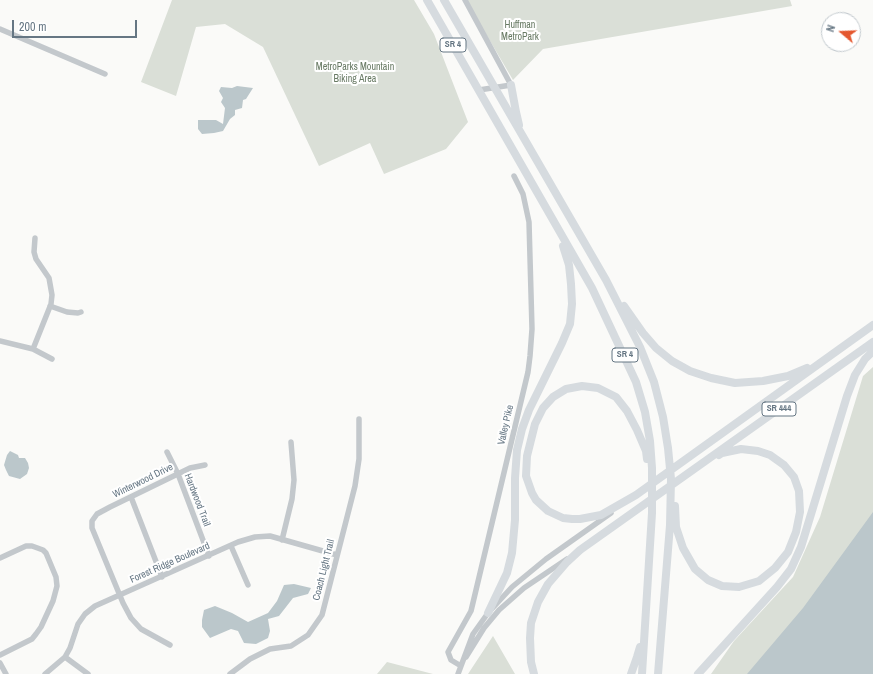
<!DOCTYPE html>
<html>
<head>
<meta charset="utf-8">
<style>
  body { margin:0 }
  #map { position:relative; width:873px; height:674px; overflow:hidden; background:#fafaf8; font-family:"Archivo Narrow",sans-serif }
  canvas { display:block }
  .north { position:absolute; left:821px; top:12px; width:40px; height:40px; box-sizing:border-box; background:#fff; border:1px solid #c1c8cd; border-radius:50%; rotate:289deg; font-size:11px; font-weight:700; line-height:16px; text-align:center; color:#657683 }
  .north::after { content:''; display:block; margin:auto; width:14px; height:18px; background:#e4572e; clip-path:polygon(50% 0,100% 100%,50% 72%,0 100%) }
  .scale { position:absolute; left:12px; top:20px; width:125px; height:18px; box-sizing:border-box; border:2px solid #657683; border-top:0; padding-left:5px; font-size:12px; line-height:14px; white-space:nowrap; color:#657683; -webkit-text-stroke:3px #fff; paint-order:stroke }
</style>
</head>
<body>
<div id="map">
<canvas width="873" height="674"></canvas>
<div class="north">N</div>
<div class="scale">200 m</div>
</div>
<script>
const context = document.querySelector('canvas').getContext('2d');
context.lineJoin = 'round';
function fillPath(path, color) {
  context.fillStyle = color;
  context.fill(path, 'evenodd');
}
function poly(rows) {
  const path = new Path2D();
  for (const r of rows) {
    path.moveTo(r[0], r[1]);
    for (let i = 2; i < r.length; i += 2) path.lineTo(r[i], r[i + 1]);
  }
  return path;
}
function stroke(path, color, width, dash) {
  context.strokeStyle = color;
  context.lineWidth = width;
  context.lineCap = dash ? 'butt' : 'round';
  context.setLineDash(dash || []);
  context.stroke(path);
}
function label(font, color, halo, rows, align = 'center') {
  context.font = font + ' "Archivo Narrow",sans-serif';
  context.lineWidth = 4;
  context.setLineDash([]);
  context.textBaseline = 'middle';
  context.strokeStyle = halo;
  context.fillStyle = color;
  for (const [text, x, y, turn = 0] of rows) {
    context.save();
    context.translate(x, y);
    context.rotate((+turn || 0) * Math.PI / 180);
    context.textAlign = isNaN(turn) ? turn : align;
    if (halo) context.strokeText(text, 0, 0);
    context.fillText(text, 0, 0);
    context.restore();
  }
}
const green = poly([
  [172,0,414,0,434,34,468,122,446,149,384,174,370,143,319,166,263,47,225,24,196,27,176,96,141,82],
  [466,0,790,0,792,6,543,49,513,80],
  [873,367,873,674,711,674,734,641,793,577,820,517,863,376],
  [493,636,515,674,468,674],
  [387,662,433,674,377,674]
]);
const water = poly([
  [237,86,253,88,246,99,243,100,242,108,235,110,235,115,230,119,223,131,214,133,202,134,198,129,198,120,216,120,223,124,225,108,221,102,223,98,219,91,221,87,232,88],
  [10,451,18,455,19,458,25,458,28,463,29,468,27,474,20,479,9,476,6,470,4,465,7,455],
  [873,512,873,674,747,674,803,608],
  [294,584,311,588,308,594,293,598,279,616,268,619,270,631,268,638,256,644,244,643,238,631,231,629,210,638,202,627,202,620,204,610,215,606,232,613,248,622,268,613,277,601,284,585]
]);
const minor = poly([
  [465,0,511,85,479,90],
  [0,29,105,74],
  [50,306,67,312,78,313,81,312],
  [0,341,33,349,52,359],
  [33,349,51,304,52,295,49,278,36,259,34,252,35,238],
  [167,452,178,474,209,556],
  [131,497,162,577],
  [282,540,292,499,294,480,291,442],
  [231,546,248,585],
  [0,558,26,546,32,546,43,550,46,553,56,577,57,586,53,601,41,627,36,634,32,639,0,655],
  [170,645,141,629,131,618,123,603,92,528,92,521,97,514,110,507,190,468,205,465],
  [65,657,88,674],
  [466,657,484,628,499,610,524,588,567,559],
  [0,663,6,674],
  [461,666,451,660,448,652,471,611,528,372,530,356,532,329,529,222,523,194,514,176],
  [45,674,65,657,70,648,78,624,85,614,95,606,238,542,255,537,270,536,337,555],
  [230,674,250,659,270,649,291,646,308,635,322,615,355,486,359,459,359,419],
  [458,674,473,634,488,613,512,587,546,559,611,513]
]);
const highway = poly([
  [427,0,592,288,636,382,645,412,650,441,652,468,652,513,642,674],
  [444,0,606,280,640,347,654,382,663,417,668,448,671,479,670,525,658,674],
  [511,85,516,112,519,125],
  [624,306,643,333,656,348,672,361,690,371,711,378,735,383,763,381,788,376,807,368],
  [647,459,646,451,637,430,627,411,616,397,598,388,582,386,566,389,553,397,543,408,535,424,527,456,526,476,532,493,536,500,548,511,563,518,572,519,580,519,601,515,636,495,873,325],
  [675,506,676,527,683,548,695,569,708,580,722,586,739,587,759,581,775,568,788,552,796,532,800,512,799,491,794,477,784,465,770,455,758,451,741,449,722,453,719,455],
  [488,613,507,573,512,553,515,520,515,478,517,450,522,429,529,410,562,343,570,324,572,304,571,284,569,265,563,246],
  [534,674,531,662,530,638,531,623,538,602,548,584,567,562,580,550,873,342],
  [631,674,637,657,640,647],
  [698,674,777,587,791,569,801,547,847,396,855,375,865,359,873,351]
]);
const shields = [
  [453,45,26],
  [625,355,26],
  [779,409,34]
];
const shieldNames = [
  ["SR 4",453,45],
  ["SR 4",625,355],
  ["SR 444",779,409]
];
const parkNames = [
  ["Huffman",520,25],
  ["MetroPark",520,37],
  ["MetroParks Mountain",355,67],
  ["Biking Area",355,79]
];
const streetNames = [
  ["Valley Pike",506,425,-77],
  ["Winterwood Drive",143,481,-26],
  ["Hardwood Trail",197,500,69],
  ["Forest Ridge Boulevard",170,563,-24],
  ["Coach Light Trail",324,570,-76]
];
fillPath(green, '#dadfd7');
fillPath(water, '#bbc7cb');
stroke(minor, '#c3c8cc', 5.5);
stroke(highway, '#d6dbdf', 8);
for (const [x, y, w] of shields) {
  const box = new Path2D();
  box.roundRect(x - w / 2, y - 7, w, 14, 3);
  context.fillStyle = '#fff';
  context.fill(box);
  stroke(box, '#657683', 1);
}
label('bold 9px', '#657683', null, shieldNames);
label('10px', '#687a64', '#fff', parkNames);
label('10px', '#657683', '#fff', streetNames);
</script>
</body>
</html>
